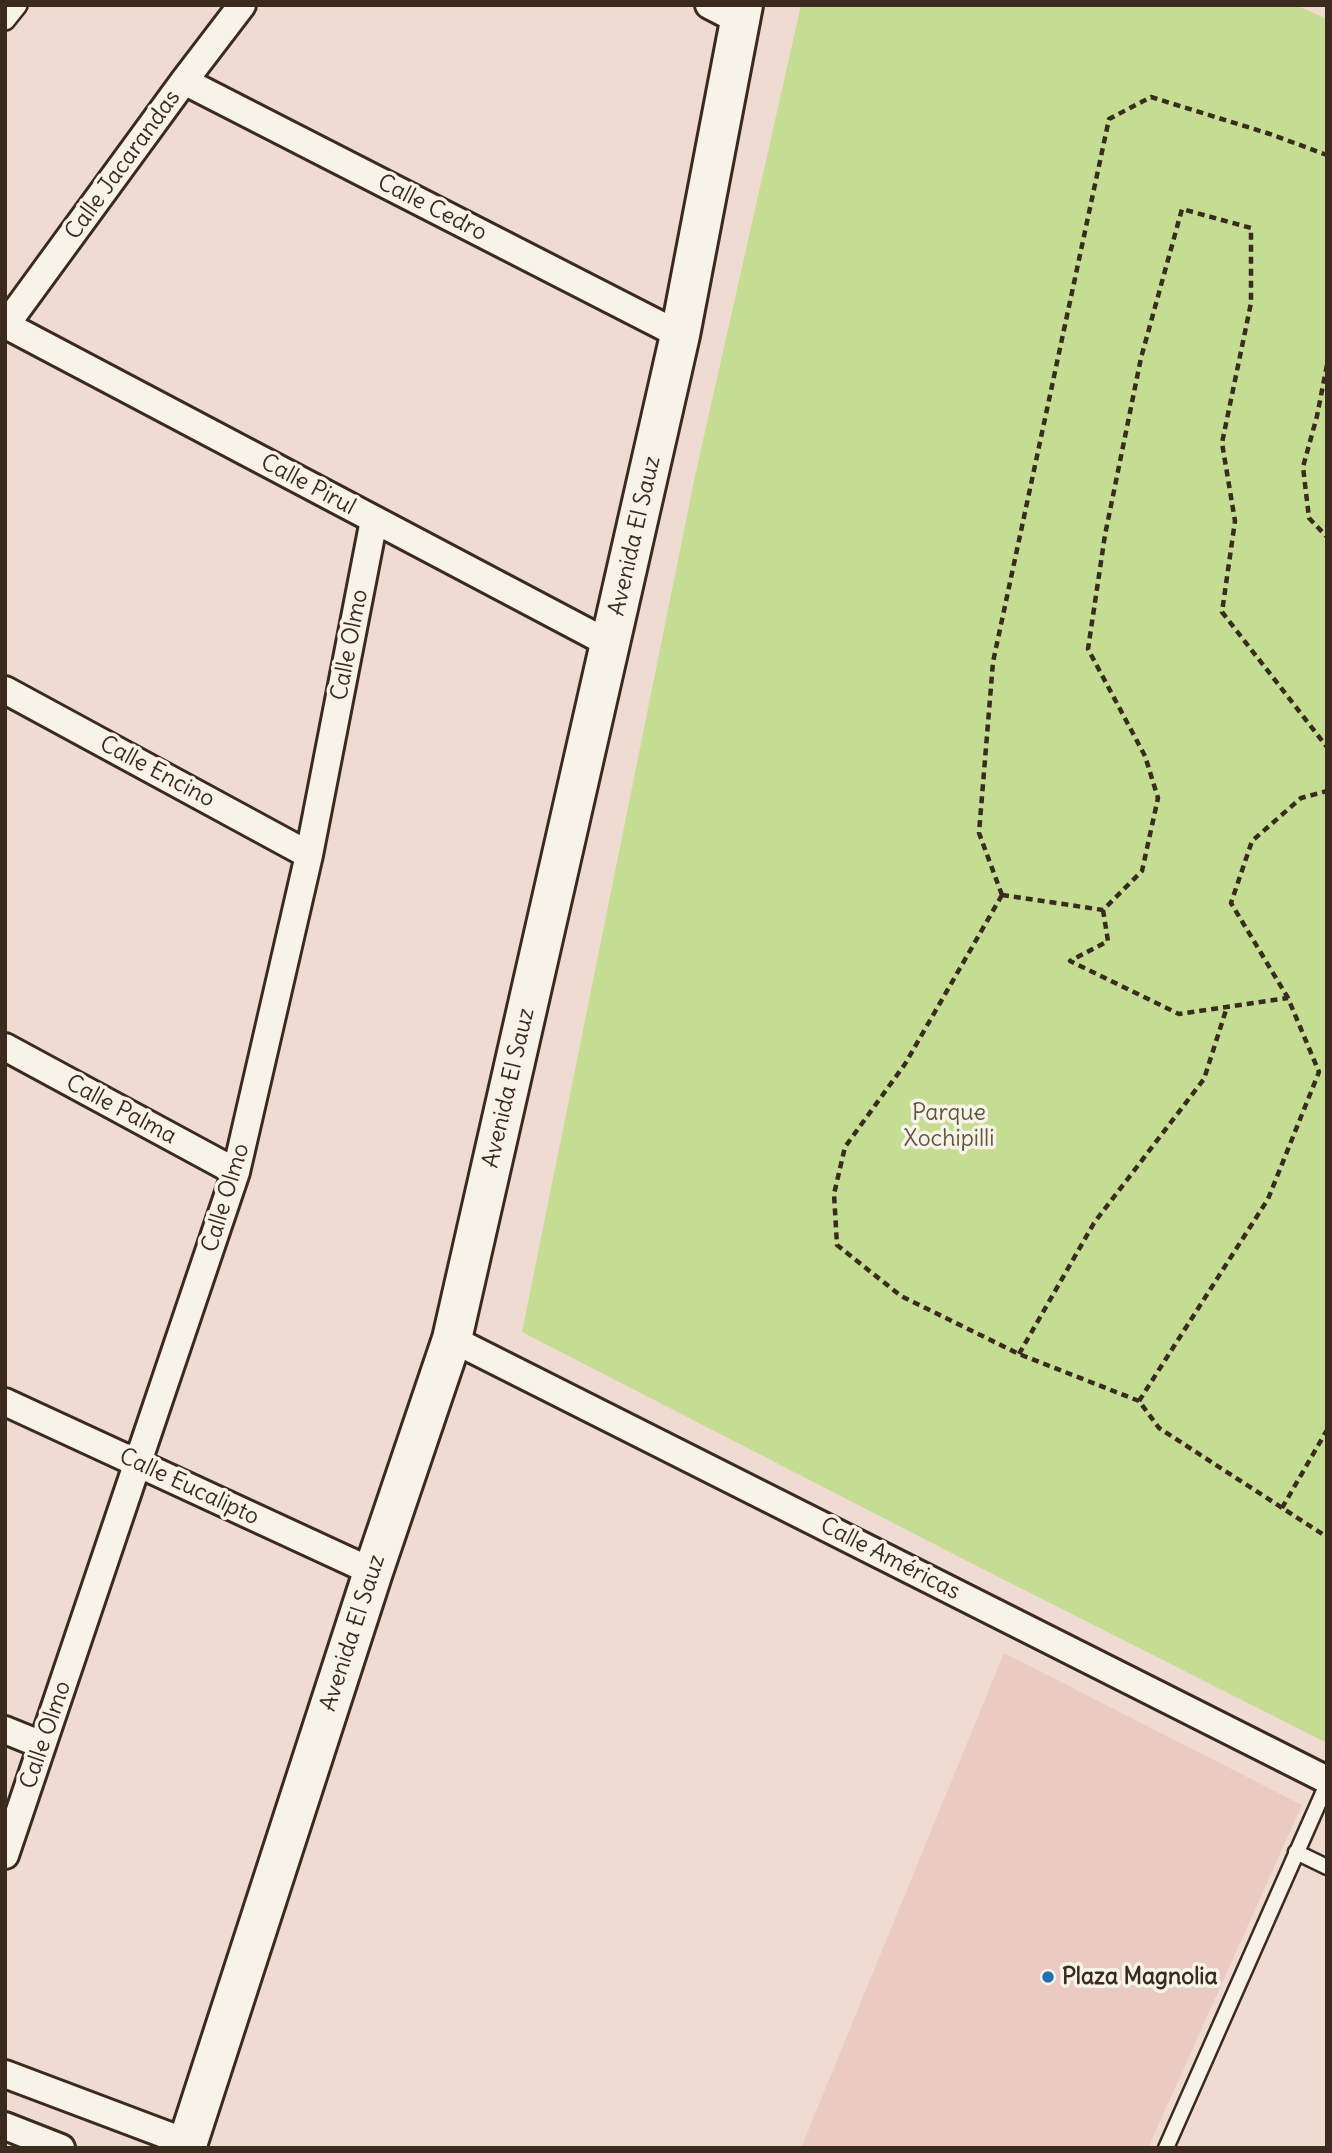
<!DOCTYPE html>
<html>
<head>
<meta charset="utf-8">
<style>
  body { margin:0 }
  #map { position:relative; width:1332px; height:2153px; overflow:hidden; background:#f0dbd2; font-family:Delius,sans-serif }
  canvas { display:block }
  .frame { position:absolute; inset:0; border:7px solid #3b2a1e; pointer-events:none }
</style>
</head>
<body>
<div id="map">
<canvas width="1332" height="2153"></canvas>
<div class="frame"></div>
</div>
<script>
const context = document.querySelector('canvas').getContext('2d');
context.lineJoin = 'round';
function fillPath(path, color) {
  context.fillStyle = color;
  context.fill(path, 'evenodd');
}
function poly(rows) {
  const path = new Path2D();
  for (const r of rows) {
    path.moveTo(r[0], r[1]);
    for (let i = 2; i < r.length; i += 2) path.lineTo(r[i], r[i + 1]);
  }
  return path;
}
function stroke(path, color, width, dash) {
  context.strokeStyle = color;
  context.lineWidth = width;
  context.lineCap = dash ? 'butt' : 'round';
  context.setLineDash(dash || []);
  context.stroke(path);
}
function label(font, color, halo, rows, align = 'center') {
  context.font = font + ' Delius,sans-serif';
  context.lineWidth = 7;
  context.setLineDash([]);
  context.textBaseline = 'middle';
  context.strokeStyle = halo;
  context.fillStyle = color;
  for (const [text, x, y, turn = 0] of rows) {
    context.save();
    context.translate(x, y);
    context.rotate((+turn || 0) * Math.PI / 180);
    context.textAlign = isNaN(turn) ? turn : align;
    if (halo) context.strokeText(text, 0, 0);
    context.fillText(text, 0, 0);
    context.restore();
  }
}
const built = poly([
  [1004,1653,1302,1805,1148,2148,801,2148]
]);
const green = poly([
  [801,5,1296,5,1327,19,1327,1743,969,1562,522,1332,695,476]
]);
const path = poly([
  [1327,365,1317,416,1303,467,1309,518,1327,537],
  [1002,895,1103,910,1142,871,1158,798,1145,756,1088,649,1105,535,1141,358,1182,209,1251,228,1251,303,1222,443,1235,521,1222,612,1327,747],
  [1002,895,979,833,993,662,1109,119,1151,97,1270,134,1327,155],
  [1002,895,905,1064,845,1147,834,1194,837,1245,901,1296,1019,1354,1139,1401,1159,1428,1327,1537],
  [1103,910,1108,941,1070,961,1179,1014,1288,998],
  [1019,1354,1094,1223,1204,1079,1227,1007],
  [1139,1401,1268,1199,1319,1072,1288,998,1231,903,1252,841,1301,798,1327,791],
  [1282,1508,1327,1430]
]);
const service = poly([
  [1296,1852,1327,1867],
  [1166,2148,1327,1784]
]);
const pedestrian = poly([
  [5,20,17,5]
]);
const minor = poly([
  [709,5,740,21],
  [184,81,680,335],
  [6,325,610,644],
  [5,326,184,81,242,5],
  [5,690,309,855],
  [5,1047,236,1172],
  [452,1339,1327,1780],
  [5,1402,373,1572],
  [5,1730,42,1745],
  [5,1855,236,1172,309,855,374,520],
  [5,2074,188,2143],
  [5,2126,61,2148]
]);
const primary = poly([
  [186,2148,373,1572,452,1339,680,335,743,5]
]);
const markers = [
  [1048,1977,7,"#1f6fb2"]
];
const streetNames = [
  ["Calle Jacarandas",123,165,-54],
  ["Calle Cedro",432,208,27],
  ["Calle Pirul",308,485,28],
  ["Avenida El Sauz",635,536,-77],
  ["Calle Olmo",350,645,-79],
  ["Calle Encino",157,772,28],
  ["Avenida El Sauz",509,1088,-77],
  ["Calle Palma",121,1110,28],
  ["Calle Olmo",226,1198,-73],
  ["Calle Eucalipto",189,1487,25],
  ["Calle Américas",890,1559,27],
  ["Avenida El Sauz",353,1633,-72],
  ["Calle Olmo",46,1735,-71]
];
const parkNames = [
  ["Parque",949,1113],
  ["Xochipilli",949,1139]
];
const poiNames = [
  ["Plaza Magnolia",1062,1977]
];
fillPath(built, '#ebcac2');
fillPath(green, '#c5dd93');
stroke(service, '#3b2a1e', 19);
stroke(pedestrian, '#3b2a1e', 24);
stroke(minor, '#3b2a1e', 32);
stroke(primary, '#3b2a1e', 44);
stroke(path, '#3b2a1e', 4.5, [7, 5]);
stroke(service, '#f7f3e8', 14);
stroke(pedestrian, '#f7f3e8', 19);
stroke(minor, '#f7f3e8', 26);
stroke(primary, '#f7f3e8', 38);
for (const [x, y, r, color] of markers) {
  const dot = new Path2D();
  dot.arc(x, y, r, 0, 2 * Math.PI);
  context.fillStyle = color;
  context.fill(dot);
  stroke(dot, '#f7f3e8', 2.5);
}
label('23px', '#3b2a1e', '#f7f3e8', streetNames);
label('23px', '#5e573b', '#f7f3e8', parkNames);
label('bold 23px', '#3b2a1e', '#f7f3e8', poiNames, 'left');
</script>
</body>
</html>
